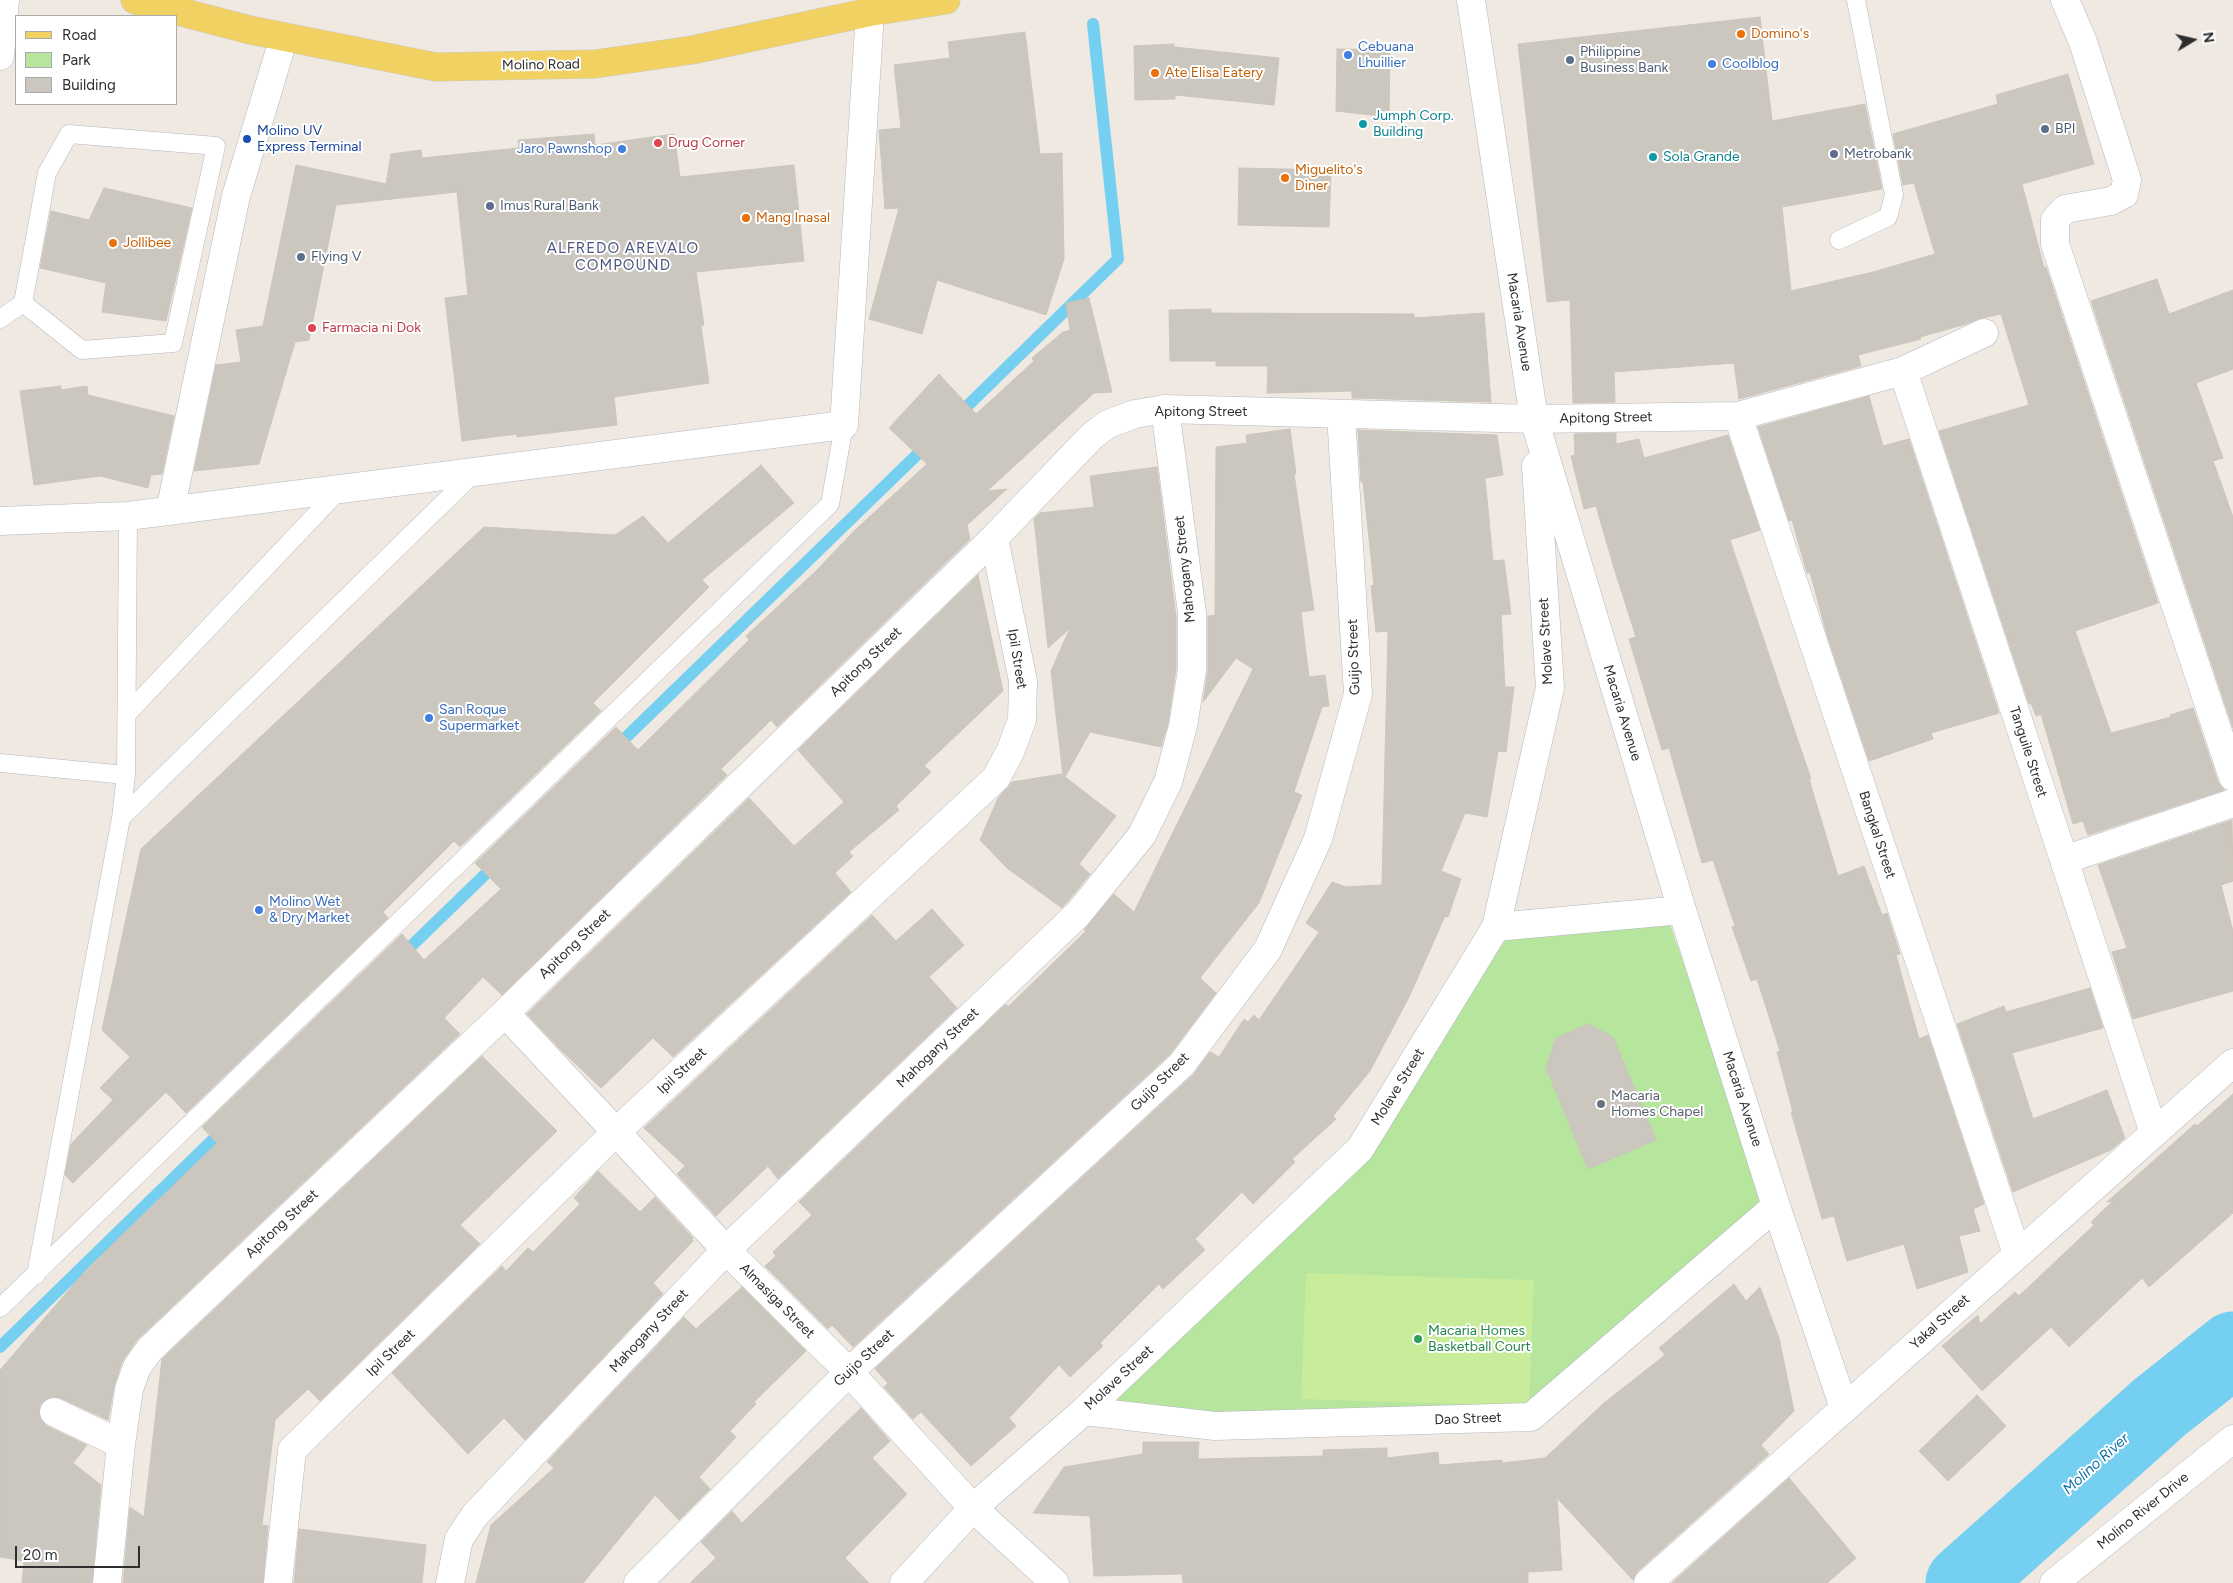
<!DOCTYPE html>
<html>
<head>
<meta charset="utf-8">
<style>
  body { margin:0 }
  #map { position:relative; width:2233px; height:1583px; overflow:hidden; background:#efe9e1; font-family:Figtree,sans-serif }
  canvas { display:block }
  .legend { position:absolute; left:15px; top:15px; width:162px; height:90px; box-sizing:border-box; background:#fff; border:1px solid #ababab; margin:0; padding:6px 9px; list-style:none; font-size:15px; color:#2e2e2e }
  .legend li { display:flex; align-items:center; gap:10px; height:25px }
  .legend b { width:25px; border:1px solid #ababab }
  .north { position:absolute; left:2168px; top:15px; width:50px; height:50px; -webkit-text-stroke:4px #fff; paint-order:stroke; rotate:81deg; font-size:14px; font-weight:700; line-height:20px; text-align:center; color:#2e2e2e }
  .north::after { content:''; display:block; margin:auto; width:18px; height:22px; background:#2e2e2e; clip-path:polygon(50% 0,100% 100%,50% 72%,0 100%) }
  .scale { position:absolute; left:15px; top:1546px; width:125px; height:22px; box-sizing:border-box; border:2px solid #2e2e2e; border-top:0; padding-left:6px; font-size:15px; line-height:18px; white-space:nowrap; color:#2e2e2e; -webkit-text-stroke:4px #fff; paint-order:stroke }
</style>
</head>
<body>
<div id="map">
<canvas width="2233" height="1583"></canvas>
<ul class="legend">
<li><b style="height:6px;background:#f2d163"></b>Road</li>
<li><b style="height:14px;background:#b6e59e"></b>Park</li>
<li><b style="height:14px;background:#cbc7bf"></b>Building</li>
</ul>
<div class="north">N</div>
<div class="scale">20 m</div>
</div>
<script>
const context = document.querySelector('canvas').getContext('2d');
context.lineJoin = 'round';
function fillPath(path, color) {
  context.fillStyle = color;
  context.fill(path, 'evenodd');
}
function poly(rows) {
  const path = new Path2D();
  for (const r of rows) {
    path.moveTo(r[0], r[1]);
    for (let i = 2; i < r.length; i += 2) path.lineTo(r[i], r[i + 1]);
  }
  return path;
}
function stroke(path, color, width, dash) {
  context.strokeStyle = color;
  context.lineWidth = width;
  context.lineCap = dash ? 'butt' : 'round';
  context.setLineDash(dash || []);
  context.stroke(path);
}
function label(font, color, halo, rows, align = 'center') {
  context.font = font + ' Figtree,sans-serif';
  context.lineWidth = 4;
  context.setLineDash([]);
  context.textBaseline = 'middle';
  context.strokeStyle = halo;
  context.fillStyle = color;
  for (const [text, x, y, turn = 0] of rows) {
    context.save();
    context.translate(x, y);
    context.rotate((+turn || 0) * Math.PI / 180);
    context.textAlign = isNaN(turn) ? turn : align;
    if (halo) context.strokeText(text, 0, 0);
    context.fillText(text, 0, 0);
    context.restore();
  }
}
const green = poly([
  [1668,919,1766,1198,1529,1406,1216,1421,1104,1404,1365,1161,1501,936]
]);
const pitch = poly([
  [1306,1273,1534,1280,1529,1406,1301,1399]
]);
const stream = poly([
  [957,416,1118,259,1093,24],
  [614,749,928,444],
  [401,956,498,862],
  [0,1347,226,1127]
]);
const river = poly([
  [1963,1583,2160,1407,2233,1349]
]);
const building = poly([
  [1760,17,1772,121,1865,104,1882,189,1782,207,1791,291,1873,272,1935,254,1914,183,1903,185,1893,134,1998,104,1996,95,2068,74,2094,164,2022,184,2044,268,2046,267,2158,603,2075,631,2111,733,2171,717,2170,715,2193,708,2218,782,2224,790,2088,835,2083,821,2073,824,2041,714,2036,716,2031,703,2029,704,1939,431,2029,405,2001,314,1978,319,1966,324,1920,337,1921,339,1858,355,1861,366,1739,399,1734,363,1614,372,1615,402,1573,403,1570,300,1547,302,1518,44,1760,17],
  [1025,32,1040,154,1062,153,1064,259,1046,315,937,280,922,334,869,319,899,208,885,209,879,130,901,128,894,65,950,58,948,42,1025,32],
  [1174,44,1174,47,1279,58,1274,105,1175,95,1175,99,1135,100,1134,46,1174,44],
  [1337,49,1390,50,1389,117,1336,111,1337,49],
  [594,134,595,145,674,134,680,177,794,165,804,261,696,272,704,325,701,326,709,383,614,397,617,425,517,437,517,434,462,441,445,298,468,295,457,192,336,205,309,340,295,342,259,464,194,471,216,365,241,362,236,330,263,326,296,165,386,184,391,154,421,150,422,158,519,148,518,140,594,134],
  [1239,168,1331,170,1329,227,1238,225,1239,168],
  [104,188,192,208,166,321,102,312,106,283,40,268,51,211,89,220,104,188],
  [2157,279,2169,314,2233,290,2233,369,2196,383,2223,458,2213,461,2233,517,2233,728,2091,301,2157,279],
  [1089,298,1112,392,1094,393,987,491,1007,489,967,525,970,539,777,727,771,720,721,769,727,775,502,995,483,977,444,1018,460,1034,137,1340,122,1362,114,1387,108,1420,60,1398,52,1397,46,1399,40,1405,39,1414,41,1420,47,1426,87,1445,73,1463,101,1485,92,1583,22,1583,24,1561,0,1557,0,1370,86,1270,217,1143,202,1127,402,934,424,960,501,889,475,863,616,727,638,750,749,640,746,636,816,571,854,531,927,464,889,428,939,374,976,414,1034,361,1032,358,1063,332,1070,330,1066,303,1089,298],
  [1211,309,1211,313,1414,314,1414,318,1484,313,1491,402,1352,398,1352,391,1267,393,1268,366,1216,366,1216,361,1170,361,1169,310,1211,309],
  [61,386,61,390,87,386,88,395,174,416,162,474,151,475,148,488,100,476,34,485,20,391,61,386],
  [1869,396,1883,446,1909,439,1999,713,1931,733,1933,739,1869,761,1827,635,1810,572,1807,573,1792,520,1789,521,1758,427,1869,396],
  [1290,429,1296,474,1294,474,1314,610,1301,612,1309,677,1325,675,1329,706,1322,707,1294,792,1302,795,1259,903,1200,978,1216,993,1170,1054,853,1347,832,1325,828,1329,765,1266,776,1256,773,1252,812,1215,799,1202,1006,1004,1008,1007,1086,931,1084,930,1114,894,1134,912,1253,669,1236,658,1203,702,1208,670,1208,616,1215,615,1216,447,1247,443,1246,435,1290,429],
  [1358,430,1497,435,1503,475,1485,478,1493,561,1504,560,1511,614,1501,615,1505,687,1514,687,1506,752,1498,751,1487,817,1465,813,1441,871,1461,879,1448,917,1445,916,1410,995,1370,1071,1333,1116,1336,1119,1292,1159,1295,1162,1253,1204,1242,1192,1195,1239,1205,1250,1163,1289,1159,1284,1100,1343,1103,1346,1070,1377,1059,1365,1009,1418,1016,1426,971,1466,921,1412,913,1419,884,1387,888,1383,875,1369,1193,1075,1210,1052,1219,1057,1244,1019,1248,1022,1254,1015,1259,1020,1319,932,1306,923,1332,882,1346,887,1382,885,1388,631,1376,632,1371,586,1374,585,1363,482,1361,482,1358,430],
  [1616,433,1616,444,1639,439,1644,458,1728,435,1760,530,1730,540,1811,779,1809,779,1838,876,1864,866,1882,915,1887,913,1900,954,1896,955,1919,1039,1928,1035,1984,1204,1973,1209,1980,1231,1959,1236,1968,1272,1917,1289,1904,1244,1847,1261,1834,1216,1822,1219,1791,1112,1793,1112,1777,1052,1780,1051,1757,979,1751,981,1732,927,1735,926,1713,860,1702,863,1669,748,1662,750,1643,686,1629,639,1636,637,1614,568,1596,506,1584,509,1571,456,1575,455,1574,434,1616,433],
  [761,465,794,503,702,580,709,587,593,703,601,711,460,847,454,841,383,912,388,918,186,1113,166,1092,73,1183,65,1175,71,1144,113,1100,100,1088,130,1057,102,1030,141,849,484,527,615,535,643,516,668,543,761,465],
  [1157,467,1176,617,1176,669,1168,723,1161,747,1090,732,1065,777,1116,816,1079,864,1090,874,1062,908,1007,868,980,840,998,798,1012,782,1061,774,1063,776,1051,671,1070,628,1048,648,1034,519,1040,513,1094,507,1090,476,1157,467],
  [978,575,1003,691,924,766,931,772,896,806,899,810,849,852,853,856,835,873,851,892,673,1057,653,1038,601,1088,562,1051,527,1014,749,798,794,846,844,802,798,750,978,575],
  [2232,820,2233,881,2221,885,2233,931,2233,991,2133,1019,2112,952,2127,948,2098,865,2232,820],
  [932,909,964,945,929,977,957,1008,778,1179,768,1166,716,1216,677,1174,685,1166,644,1128,872,915,896,941,932,909],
  [2090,988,2103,1028,2012,1053,2033,1119,2107,1090,2125,1138,2111,1150,2013,1192,1957,1024,2004,1006,2006,1012,2090,988],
  [1588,1024,1613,1037,1656,1140,1588,1169,1546,1068,1556,1038,1588,1024],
  [482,1056,557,1131,460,1225,480,1244,320,1401,308,1389,275,1420,262,1525,268,1526,263,1583,123,1583,130,1507,144,1517,162,1359,482,1056],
  [2233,1094,2233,1213,2149,1287,2142,1278,2069,1347,2051,1327,1982,1391,1942,1346,1978,1315,1980,1324,2015,1292,2019,1296,2094,1225,2091,1222,2113,1201,2107,1202,2195,1124,2197,1126,2233,1094],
  [598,1171,640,1212,655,1197,693,1238,692,1239,693,1241,653,1283,663,1294,525,1440,504,1418,468,1454,392,1373,502,1266,506,1271,528,1248,533,1252,580,1204,574,1198,598,1171],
  [1734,1284,1746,1301,1760,1287,1779,1338,1794,1411,1761,1445,1769,1454,1638,1571,1633,1580,1557,1498,1562,1570,1528,1572,1528,1583,1183,1583,1182,1574,1094,1576,1090,1516,1033,1513,1064,1467,1143,1454,1143,1442,1199,1442,1198,1459,1323,1456,1323,1450,1387,1448,1387,1458,1438,1452,1439,1465,1502,1460,1502,1463,1545,1458,1604,1403,1665,1355,1659,1348,1734,1284],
  [742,1287,806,1351,754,1402,756,1404,730,1431,736,1437,699,1477,710,1489,679,1520,655,1495,583,1583,476,1583,491,1525,554,1468,547,1462,684,1317,696,1329,742,1287],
  [1977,1395,2006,1426,1948,1481,1919,1451,1977,1395],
  [861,1408,890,1441,872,1458,907,1494,845,1558,869,1583,690,1583,716,1558,701,1542,732,1511,742,1523,861,1408],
  [1789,1478,1856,1558,1827,1583,1672,1583,1789,1478],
  [299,1529,426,1545,422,1583,294,1583,299,1529]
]);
const service = poly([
  [1839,240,1888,217,1894,195,1856,0],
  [0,319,23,303,47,173,69,134,216,146,173,343,82,350,23,303],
  [127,714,340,489],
  [0,763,126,775],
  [121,818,475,472],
  [36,1275,121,818,126,775,128,516],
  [0,1308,830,504,844,425]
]);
const minor = poly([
  [1471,0,1534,419,1682,910,1776,1206,1844,1408],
  [2065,0,2083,42,2127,180,2124,194,2111,201,2065,209,2055,220,2055,244,2233,777],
  [1903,371,2154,1133],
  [1738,416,2017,1254],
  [170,511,236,196,284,37],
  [0,521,128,516,844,425,870,12],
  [2064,860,2233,803],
  [1496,927,1682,910],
  [505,1013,726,1250,849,1372,973,1508,1055,1583],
  [1084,1411,1215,1426,1531,1417,1776,1206],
  [54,1412,121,1444],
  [107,1583,121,1444,129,1389,137,1367,150,1349,505,1013,994,538,1092,436,1108,424,1135,414,1165,409,1534,419,1738,416,1903,371,1984,333],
  [278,1583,292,1450,617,1131,996,778,1010,752,1022,720,1023,681,994,538],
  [450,1583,459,1539,475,1515,726,1250,1078,914,1142,835,1168,782,1183,726,1192,670,1192,613,1165,409],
  [638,1583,849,1372,1182,1064,1268,949,1318,839,1358,694,1341,414],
  [904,1583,973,1508,1084,1411,1360,1149,1496,927,1550,688,1536,466],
  [1648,1583,2233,1063],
  [2054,1583,2233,1439]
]);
const secondary = poly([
  [0,56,5,0]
]);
const primary = poly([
  [135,0,250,30,436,67,595,64,692,50,870,12,946,0]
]);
const markers = [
  [1741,34,5,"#e8710a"],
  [1348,55,5,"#3f7fe0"],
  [1570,60,5,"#5c6f8a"],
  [1712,64,5,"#3f7fe0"],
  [1155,73,5,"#e8710a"],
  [1363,124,5,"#0f9aa8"],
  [2045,129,5,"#5c6f8a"],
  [247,139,5,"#1a4fb4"],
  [658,143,5,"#e0444e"],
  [622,149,5,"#3f7fe0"],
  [1834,154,5,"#5c6f8a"],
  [1653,157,5,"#0f9aa8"],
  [1285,178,5,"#e8710a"],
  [490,206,5,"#5c6f8a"],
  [746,218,5,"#e8710a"],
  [113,243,5,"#e8710a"],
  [301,257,5,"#5c6f8a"],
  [312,328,5,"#e0444e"],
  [429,718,5,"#3f7fe0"],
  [259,910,5,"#3f7fe0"],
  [1601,1104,5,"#6b7280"],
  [1418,1339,5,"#2e9e5b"]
];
const foodNames = [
  ["Domino's",1751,34],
  ["Ate Elisa Eatery",1165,73],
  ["Miguelito's",1295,170],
  ["Diner",1295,186],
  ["Mang Inasal",756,218],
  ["Jollibee",123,243]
];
const shopNames = [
  ["Cebuana",1358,47],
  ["Lhuillier",1358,63],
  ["Coolblog",1722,64],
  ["Jaro Pawnshop",612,149,"right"],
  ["San Roque",439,710],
  ["Supermarket",439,726],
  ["Molino Wet",269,902],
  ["& Dry Market",269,918]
];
const serviceNames = [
  ["Philippine",1580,52],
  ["Business Bank",1580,68],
  ["BPI",2055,129],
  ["Metrobank",1844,154],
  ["Imus Rural Bank",500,206],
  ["Flying V",311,257]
];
const streetNames = [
  ["Molino Road",541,65,-1],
  ["Macaria Avenue",1519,322,81],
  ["Apitong Street",1201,412],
  ["Apitong Street",1606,418,-1],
  ["Mahogany Street",1185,569,-96],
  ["Molave Street",1546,641,-93],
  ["Guijo Street",1354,657,-92],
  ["Ipil Street",1017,659,81],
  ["Apitong Street",866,662,-44],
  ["Macaria Avenue",1622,713,73],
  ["Tanguile Street",2028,752,72],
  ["Bangkal Street",1877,835,72],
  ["Apitong Street",575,944,-44],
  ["Mahogany Street",938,1048,-44],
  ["Ipil Street",682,1071,-43],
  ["Guijo Street",1160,1082,-45],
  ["Molave Street",1398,1087,-58],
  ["Macaria Avenue",1742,1099,72],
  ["Apitong Street",282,1224,-43],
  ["Almasiga Street",777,1301,45],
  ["Yakal Street",1940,1322,-42],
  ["Mahogany Street",649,1331,-47],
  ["Ipil Street",391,1353,-44],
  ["Guijo Street",864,1358,-43],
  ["Molave Street",1119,1378,-43],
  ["Dao Street",1468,1419,-2],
  ["Molino River Drive",2143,1511,-39]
];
const cultureNames = [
  ["Jumph Corp.",1373,116],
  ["Building",1373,132],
  ["Sola Grande",1663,157]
];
const transitNames = [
  ["Molino UV",257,131],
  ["Express Terminal",257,147]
];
const healthNames = [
  ["Drug Corner",668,143],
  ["Farmacia ni Dok",322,328]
];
const worshipNames = [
  ["Macaria",1611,1096],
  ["Homes Chapel",1611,1112]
];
const leisureNames = [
  ["Macaria Homes",1428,1331],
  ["Basketball Court",1428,1347]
];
const neighbourhoodNames = [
  ["ALFREDO AREVALO",623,249],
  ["COMPOUND",623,266]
];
const waterNames = [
  ["Molino River",2096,1464,-42]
];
fillPath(green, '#b6e59e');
fillPath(pitch, '#c9ec9a');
stroke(stream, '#75cff0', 12);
stroke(river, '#75cff0', 75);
fillPath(building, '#cbc7bf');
stroke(building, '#cbc5ba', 1);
stroke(service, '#b4b7c1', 19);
stroke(minor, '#b4b7c1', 29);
stroke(secondary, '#b4b7c1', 29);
stroke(primary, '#c9c9c9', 29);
stroke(service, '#fff', 18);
stroke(minor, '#fff', 28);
stroke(secondary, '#fff', 28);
stroke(primary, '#f2d163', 28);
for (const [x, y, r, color] of markers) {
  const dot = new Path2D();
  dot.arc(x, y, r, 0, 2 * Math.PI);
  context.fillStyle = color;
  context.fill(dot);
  stroke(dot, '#fff', 2);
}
label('14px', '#c56008', '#fff', foodNames, 'left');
label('14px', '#366cbe', '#fff', shopNames, 'left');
label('14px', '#4e5e75', '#fff', serviceNames, 'left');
label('14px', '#2e2e2e', '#fff', streetNames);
label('14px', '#0d838f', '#fff', cultureNames, 'left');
label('14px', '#164399', '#fff', transitNames, 'left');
label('14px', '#be3a42', '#fff', healthNames, 'left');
label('14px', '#5b616d', '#fff', worshipNames, 'left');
label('14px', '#27864d', '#fff', leisureNames, 'left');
context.letterSpacing = '1px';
label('15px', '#4d5680', '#fff', neighbourhoodNames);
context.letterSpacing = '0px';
label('italic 15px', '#0d6fa3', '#fff', waterNames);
</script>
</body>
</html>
